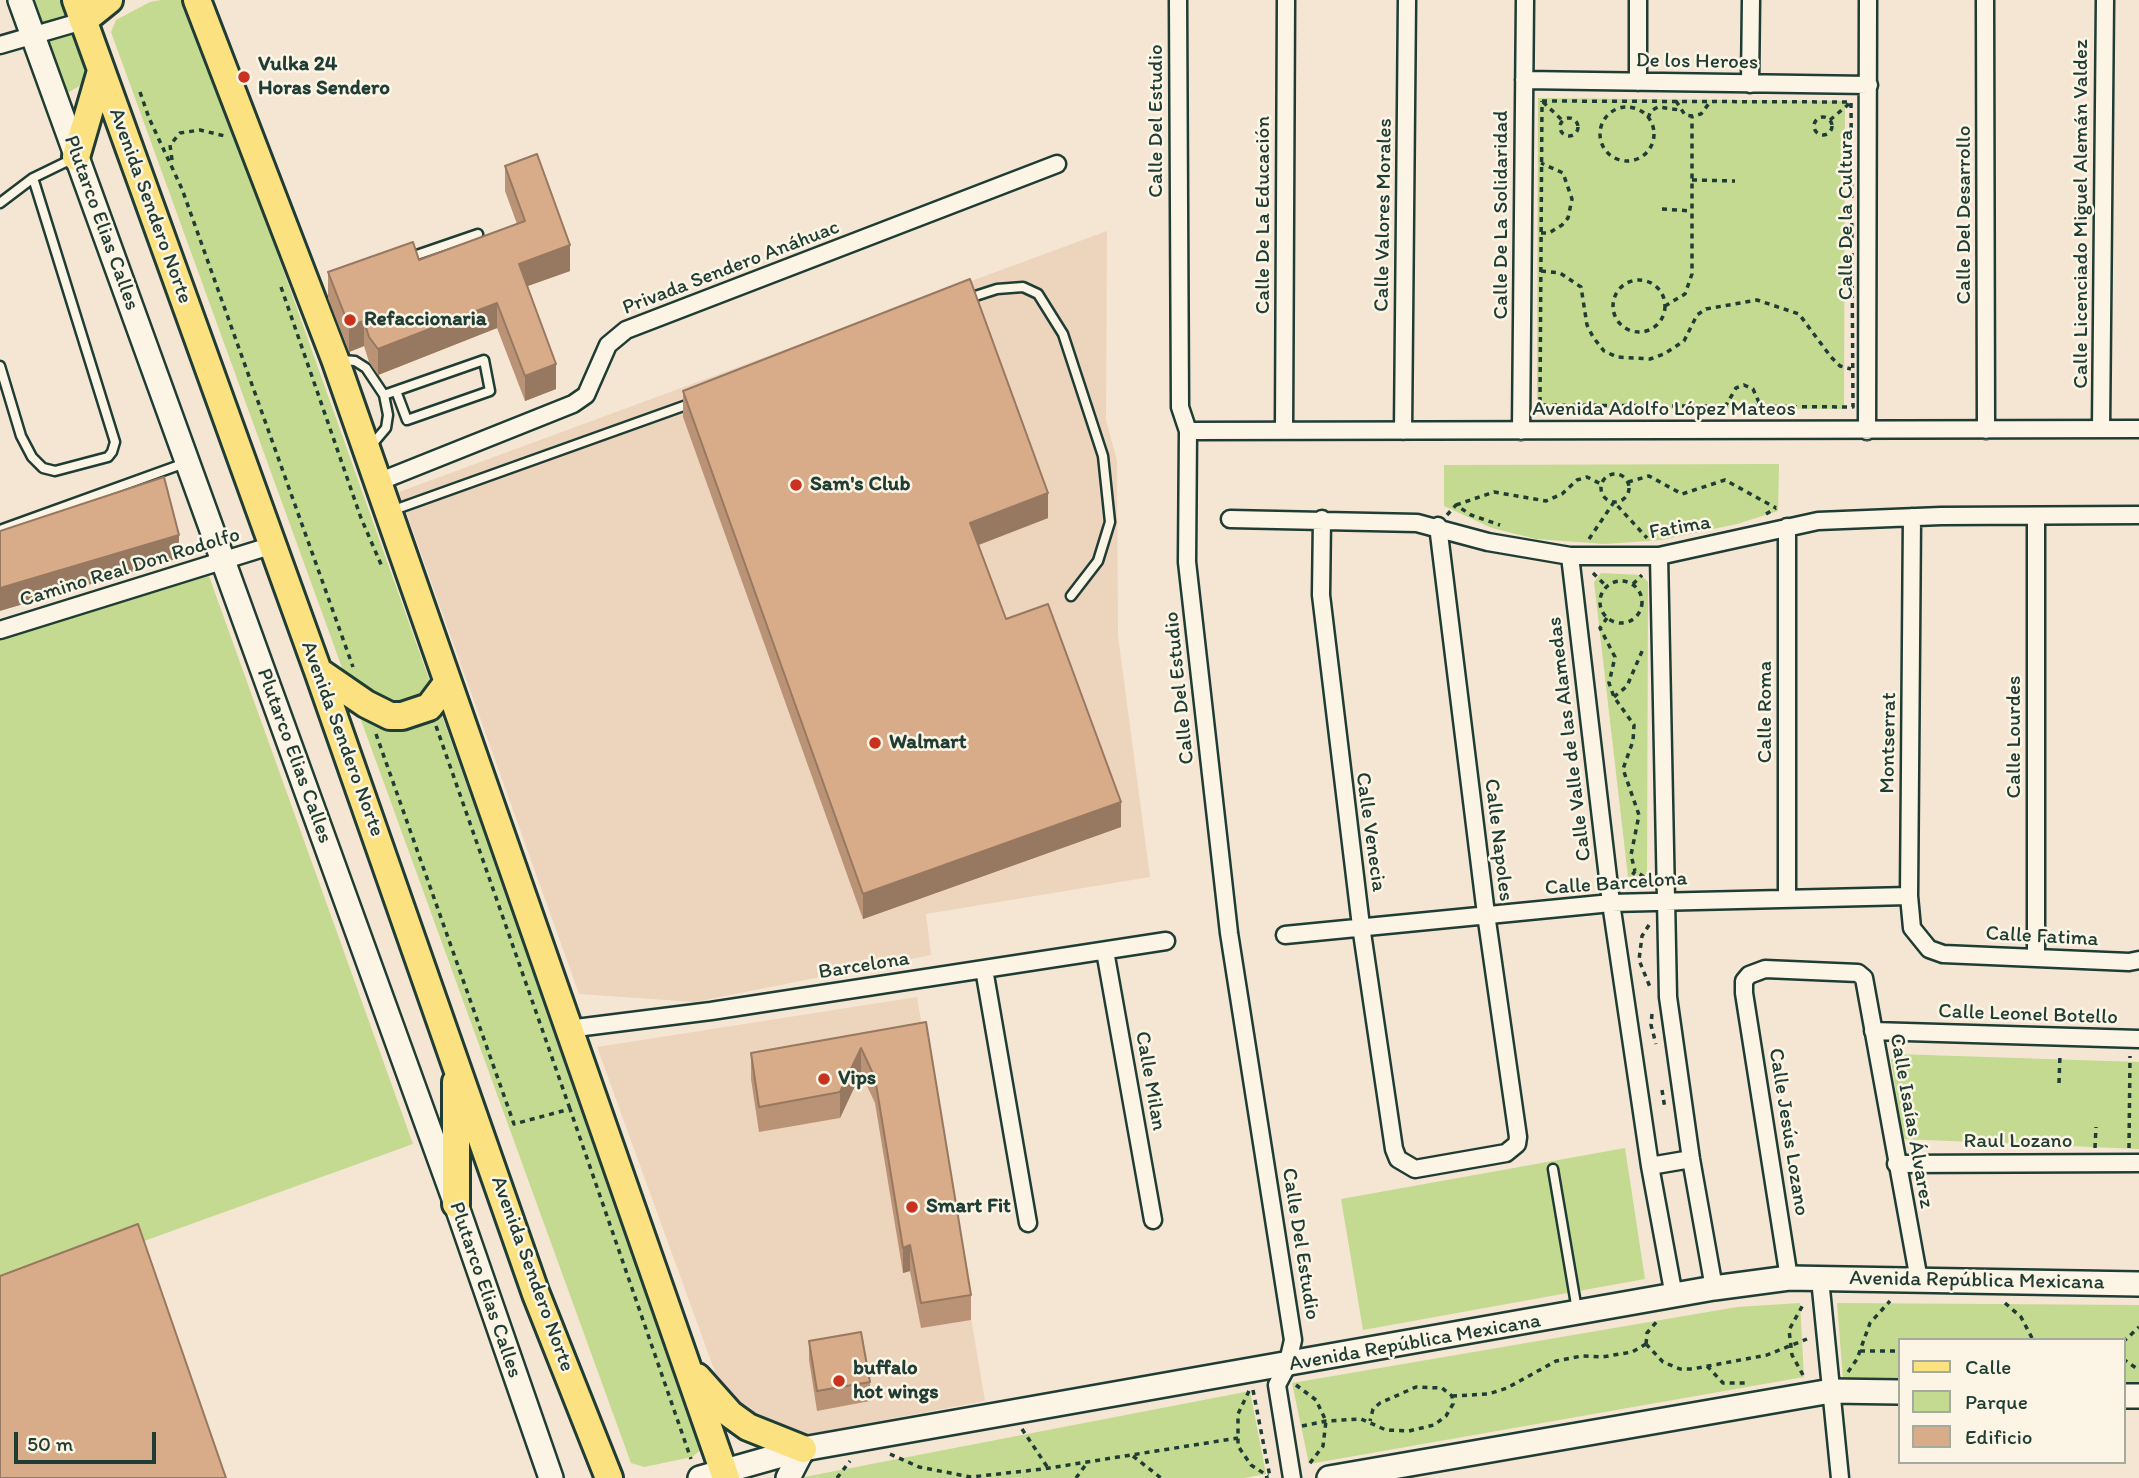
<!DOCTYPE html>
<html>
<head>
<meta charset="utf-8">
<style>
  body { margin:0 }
  #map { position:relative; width:2139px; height:1478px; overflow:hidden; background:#f5e6d3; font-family:Itim,sans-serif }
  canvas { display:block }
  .legend { position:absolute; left:1898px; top:1338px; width:228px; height:126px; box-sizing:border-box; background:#fcf5e5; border:2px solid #a4ab9e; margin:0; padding:9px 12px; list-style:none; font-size:21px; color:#1f3d34 }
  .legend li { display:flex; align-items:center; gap:14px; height:35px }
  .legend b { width:35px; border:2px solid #a4ab9e }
  .scale { position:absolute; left:14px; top:1432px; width:142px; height:32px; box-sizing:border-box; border:4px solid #1f3d34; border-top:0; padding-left:9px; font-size:21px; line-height:24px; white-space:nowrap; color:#1f3d34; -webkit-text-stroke:5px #fcf5e5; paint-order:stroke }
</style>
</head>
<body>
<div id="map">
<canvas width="2139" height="1478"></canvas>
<ul class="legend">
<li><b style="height:9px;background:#fbe180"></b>Calle</li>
<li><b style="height:19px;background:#c3da90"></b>Parque</li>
<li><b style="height:19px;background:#d8ab89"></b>Edificio</li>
</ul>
<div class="scale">50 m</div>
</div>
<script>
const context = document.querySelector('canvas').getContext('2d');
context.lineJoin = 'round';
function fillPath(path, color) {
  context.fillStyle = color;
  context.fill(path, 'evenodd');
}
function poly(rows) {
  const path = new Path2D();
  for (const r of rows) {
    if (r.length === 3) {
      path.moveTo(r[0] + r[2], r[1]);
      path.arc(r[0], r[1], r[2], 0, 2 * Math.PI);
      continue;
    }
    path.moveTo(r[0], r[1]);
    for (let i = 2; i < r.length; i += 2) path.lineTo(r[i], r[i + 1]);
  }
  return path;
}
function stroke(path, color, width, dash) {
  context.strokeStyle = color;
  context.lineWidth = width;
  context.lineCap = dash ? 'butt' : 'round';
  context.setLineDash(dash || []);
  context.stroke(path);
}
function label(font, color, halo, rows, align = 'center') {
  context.font = font + ' Itim,sans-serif';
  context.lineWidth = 5;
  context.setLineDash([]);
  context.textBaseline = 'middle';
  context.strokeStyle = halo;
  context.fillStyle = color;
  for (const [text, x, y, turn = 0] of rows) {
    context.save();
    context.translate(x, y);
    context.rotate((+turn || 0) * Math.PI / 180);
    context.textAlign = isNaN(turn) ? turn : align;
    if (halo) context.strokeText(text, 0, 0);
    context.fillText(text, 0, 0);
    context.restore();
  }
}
const built = poly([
  [1107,231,1106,420,1117,461,1118,636,1150,877,926,914,931,955,695,1002,579,994,399,492],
  [917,997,985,1401,795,1437,774,1432,724,1397,597,1047]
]);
const green = poly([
  [30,0,61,0,88,81,64,95],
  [161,0,187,0,703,1448,692,1457,644,1467,631,1463,111,32,116,20,150,2],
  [1538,98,1845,101,1844,409,1537,408],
  [1779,464,1778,511,1737,524,1662,540,1605,544,1536,539,1492,528,1444,506,1444,465],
  [1601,573,1641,575,1648,582,1647,874,1628,877,1594,582],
  [209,576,413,1144,0,1293,0,640],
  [1896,1054,2139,1062,2139,1149,1903,1139,1891,1060],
  [1625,1148,1645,1279,1363,1330,1341,1199],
  [1800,1303,1804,1377,1309,1464,1292,1383,1737,1307],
  [1837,1303,2139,1305,2139,1384,2123,1383,2123,1340,1899,1340,1899,1380,1843,1379],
  [1250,1391,1266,1474,1244,1478,799,1478]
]);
const path = poly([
  [140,92,149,118,182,189,353,667],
  [1542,101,1851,102,1853,407,1540,405,1542,101],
  [1676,101,1685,115,1692,116,1701,114,1710,102],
  [1543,102,1563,121],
  [1627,134,27],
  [1823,126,9],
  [1569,127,9],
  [1648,118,1651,111,1658,107,1680,110],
  [1830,120,1850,103],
  [172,160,170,145,180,133,200,130,225,136],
  [1692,180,1735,181],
  [1662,209,1692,211],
  [1541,233,1549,233,1562,225,1568,218,1572,199,1563,173,1541,163],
  [1541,271,1560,273,1581,287,1587,325,1593,337,1604,351,1617,357,1650,359,1664,354,1684,341,1697,315,1706,309,1757,300,1799,314,1831,357,1840,366,1851,369],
  [1639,306,26],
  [281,287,361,518,383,569],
  [1665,306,1685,294,1692,274,1692,116],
  [1725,407,1736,388,1744,385,1753,389,1761,407],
  [1615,488,14],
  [1628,482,1649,476,1682,494,1725,480,1776,508],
  [1456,505,1494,492,1546,501,1562,494,1577,480,1587,477,1601,484],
  [1766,514,1776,508],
  [1447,515,1456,505,1471,515,1500,525],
  [1589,539,1614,502,1647,538],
  [1593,573,1606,586],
  [1621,602,21],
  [1633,584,1642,575],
  [1607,618,1600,628,1615,657,1609,683,1614,697,1634,725,1633,741,1623,769,1639,815,1631,855,1635,871],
  [1614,697,1627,686,1643,649],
  [436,726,570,1109],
  [376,734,514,1124,570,1109,691,1459],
  [1627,883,1635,871,1649,880],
  [1649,925,1642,936,1639,960,1650,987],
  [1652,1014,1651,1025,1656,1044],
  [2059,1083,2060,1054],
  [1662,1090,1665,1109],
  [2095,1148,2096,1127],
  [2129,1148,2130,1056],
  [2005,1303,2021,1317,2033,1340],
  [2123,1342,2139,1327],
  [1646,1344,1663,1362,1680,1369,1692,1369,1767,1355,1807,1339],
  [1646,1344,1647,1333,1659,1319],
  [1860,1351,1899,1351],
  [2123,1359,2139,1370],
  [1707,1366,1723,1383,1746,1383],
  [1848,1372,1857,1359,1870,1323,1890,1301],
  [1803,1375,1792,1355,1789,1330,1804,1303],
  [1296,1385,1316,1400,1326,1421,1323,1446,1307,1467],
  [1253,1390,1270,1477,1265,1478],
  [1249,1391,1238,1414,1238,1446,1251,1465,1268,1476],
  [1452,1396,1488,1394,1507,1388,1556,1361,1582,1356,1602,1357,1632,1352,1646,1344],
  [1302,1426,1326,1421,1361,1419,1386,1430,1409,1431,1434,1425,1446,1416,1453,1404,1452,1396,1442,1388,1416,1387,1380,1403,1373,1409,1370,1421],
  [1022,1429,1048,1468],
  [890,1454,919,1467,971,1477,1043,1469,1238,1438],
  [1133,1456,1161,1478],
  [837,1478,850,1461],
  [1076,1478,1087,1463]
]);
const lane = poly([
  [0,203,33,178,72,159],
  [408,258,478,234],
  [966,299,997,289,1023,287,1038,294,1063,334,1103,456,1110,522,1098,561,1071,596],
  [342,360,355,361,366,368,384,395,388,415,386,428,370,447],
  [0,366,21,436,32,457,43,468,55,471,108,457,112,452,115,442,33,178],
  [384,395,484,360,490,391,407,420,396,391],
  [391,511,692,403],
  [0,530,185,463],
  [1553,1169,1577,1310]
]);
const street = poly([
  [1178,0,1180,407,1188,431,1187,562,1229,933,1293,1340,1287,1366,1277,1385,1292,1478],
  [1638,0,1638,82],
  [1985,0,1986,430],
  [0,45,83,21],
  [1524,80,1869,85],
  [1750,84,1751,0],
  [2101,429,2105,0],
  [1188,431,2139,429],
  [1284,431,1286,0],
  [1403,431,1407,0],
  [1521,431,1525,0],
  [1867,431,1868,0],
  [378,482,573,404,586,395,608,345,626,330,1057,164],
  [2036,516,2036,957],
  [1912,517,1909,896,1912,928,1929,949,1943,954,2129,962,2139,960],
  [1230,519,1417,523,1488,542,1570,556,1659,556,1818,521,1941,516,2139,515],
  [1322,519,1321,595,1361,926,1394,1149,1398,1159,1415,1169,1506,1153,1517,1144,1518,1137,1486,914,1438,526],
  [1570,556,1611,903,1650,1166,1674,1296],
  [1659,556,1668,997,1691,1159,1714,1288],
  [0,630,273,545],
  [1787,897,1787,527],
  [1285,935,1611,903,1909,896],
  [1105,951,1153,1220],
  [984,969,1028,1223],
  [568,1029,711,1011,1166,941],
  [1873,1031,2139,1039],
  [1896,1164,2139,1163],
  [1650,1166,1691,1159],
  [1789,1278,1744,993,1744,981,1749,975,1765,969,1858,973,1864,978,1919,1280],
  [1820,1279,1840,1478]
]);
const secondary = poly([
  [20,0,456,1204,551,1478],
  [2123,1396,2139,1396],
  [700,1478,803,1449,1714,1288,1789,1278,2139,1284],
  [788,1478,803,1449],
  [1329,1478,1831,1391,1899,1392]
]);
const primary = poly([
  [76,0,318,671,536,1294,609,1478],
  [197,0,335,359,726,1478],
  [83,21,109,0],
  [76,157,101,71],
  [318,671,366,704,390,716,402,716,429,707,447,683],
  [456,1082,456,1204],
  [697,1377,730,1414,748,1427,803,1449]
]);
const wall = poly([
  [505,166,570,271,528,286,556,389,525,401,497,328,378,375,369,362,364,346,349,352,328,298,328,272,419,260,517,224,505,191],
  [683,391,1048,518,979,545,1006,619,1121,827,863,919,683,417],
  [926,1022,971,1295,971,1320,921,1328,910,1271,903,1273,875,1103,861,1073,840,1118,759,1132,751,1079,751,1053],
  [809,1341,870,1382,870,1401,817,1411,809,1360]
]);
const shadedWall = poly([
  [570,245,570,271,519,289,519,264],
  [497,303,497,328,378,375,378,349],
  [364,321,364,346,349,352,349,326],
  [556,364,556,389,525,401,525,376],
  [1048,493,1048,518,970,548,970,523],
  [179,535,179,558,0,611,0,588],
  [1121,802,1121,827,863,919,863,894],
  [861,1048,861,1073,840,1118,840,1092],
  [910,1245,910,1271,903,1273,903,1248]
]);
const building = poly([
  [537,154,570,245,519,264,556,364,525,376,497,303,378,349,369,337,364,321,349,326,328,272,413,242,419,260,525,221,505,166,537,154],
  [970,279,1048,493,970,523,1006,619,1048,604,1121,802,863,894,683,391,970,279],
  [164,477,179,535,0,588,0,531,164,477],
  [926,1022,971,1295,921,1303,910,1245,903,1248,875,1078,861,1048,840,1092,759,1107,751,1053,926,1022],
  [138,1224,226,1478,0,1478,0,1276,138,1224],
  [861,1332,870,1382,817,1391,809,1341,861,1332]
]);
const markers = [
  [244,77,7,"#c8321e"],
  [350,320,7,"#c8321e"],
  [796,485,7,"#c8321e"],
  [875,743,7,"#c8321e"],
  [824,1079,7,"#c8321e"],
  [912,1207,7,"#c8321e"],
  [839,1381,7,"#c8321e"]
];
const streetNames = [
  ["De los Heroes",1697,62,1],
  ["Calle Del Estudio",1157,121,-90],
  ["Avenida Sendero Norte",150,206,70],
  ["Calle Licenciado Miguel Alemán Valdez",2082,214,-90],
  ["Calle De La Educación",1264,215,-90],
  ["Calle Valores Morales",1384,215,-89],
  ["Calle De La Solidaridad",1502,215,-90],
  ["Calle De la Cultura",1847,215,-90],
  ["Calle Del Desarrollo",1965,215,-90],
  ["Plutarco Elias Calles",101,223,70],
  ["Privada Sendero Anáhuac",731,268,-21],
  ["Avenida Adolfo López Mateos",1664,410],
  ["Fatima",1680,528,-10],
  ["Camino Real Don Rodolfo",130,568,-17],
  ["Calle Del Estudio",1180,688,-96],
  ["Calle Roma",1766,712,-90],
  ["Calle Lourdes",2015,737,-90],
  ["Avenida Sendero Norte",342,739,70],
  ["Calle Valle de las Alamedas",1570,739,-97],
  ["Montserrat",1889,743,-89],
  ["Plutarco Elias Calles",294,756,70],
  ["Calle Venecia",1370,832,82],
  ["Calle Napoles",1498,840,83],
  ["Calle Barcelona",1616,884,-4],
  ["Calle Fatima",2042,937,3],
  ["Barcelona",864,966,-9],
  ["Calle Leonel Botello",2028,1015,2],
  ["Calle Milan",1150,1081,80],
  ["Calle Isaías Álvarez",1911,1121,80],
  ["Calle Jesús Lozano",1788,1132,81],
  ["Raul Lozano",2018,1142],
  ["Calle Del Estudio",1300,1244,81],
  ["Avenida Sendero Norte",532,1274,70],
  ["Avenida República Mexicana",1977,1281,1],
  ["Plutarco Elias Calles",485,1290,71],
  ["Avenida República Mexicana",1415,1343,-10]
];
const poiNames = [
  ["Vulka 24",258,65],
  ["Horas Sendero",258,89],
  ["Refaccionaria",364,320],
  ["Sam's Club",810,485],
  ["Walmart",889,743],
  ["Vips",838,1079],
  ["Smart Fit",926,1207],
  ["buffalo",853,1369],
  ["hot wings",853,1393]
];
fillPath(built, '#ecd4bd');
fillPath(green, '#c3da90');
stroke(lane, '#1f3d34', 13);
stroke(street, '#1f3d34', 21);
stroke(secondary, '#1f3d34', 28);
stroke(primary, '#1f3d34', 32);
stroke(path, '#1f3d34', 3.5, [5, 5]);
stroke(lane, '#fcf5e5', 8);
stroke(street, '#fcf5e5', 16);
stroke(secondary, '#fcf5e5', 23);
stroke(primary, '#fbe180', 26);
fillPath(wall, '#ba9376');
fillPath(shadedWall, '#977860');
fillPath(building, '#d8ab89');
stroke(building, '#977860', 2);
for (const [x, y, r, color] of markers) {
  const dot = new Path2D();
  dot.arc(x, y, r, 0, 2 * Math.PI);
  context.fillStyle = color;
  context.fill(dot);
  stroke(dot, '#fcf5e5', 2.5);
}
label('21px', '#1f3d34', '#fcf5e5', streetNames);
label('bold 21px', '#1f3d34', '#fcf5e5', poiNames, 'left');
</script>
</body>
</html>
